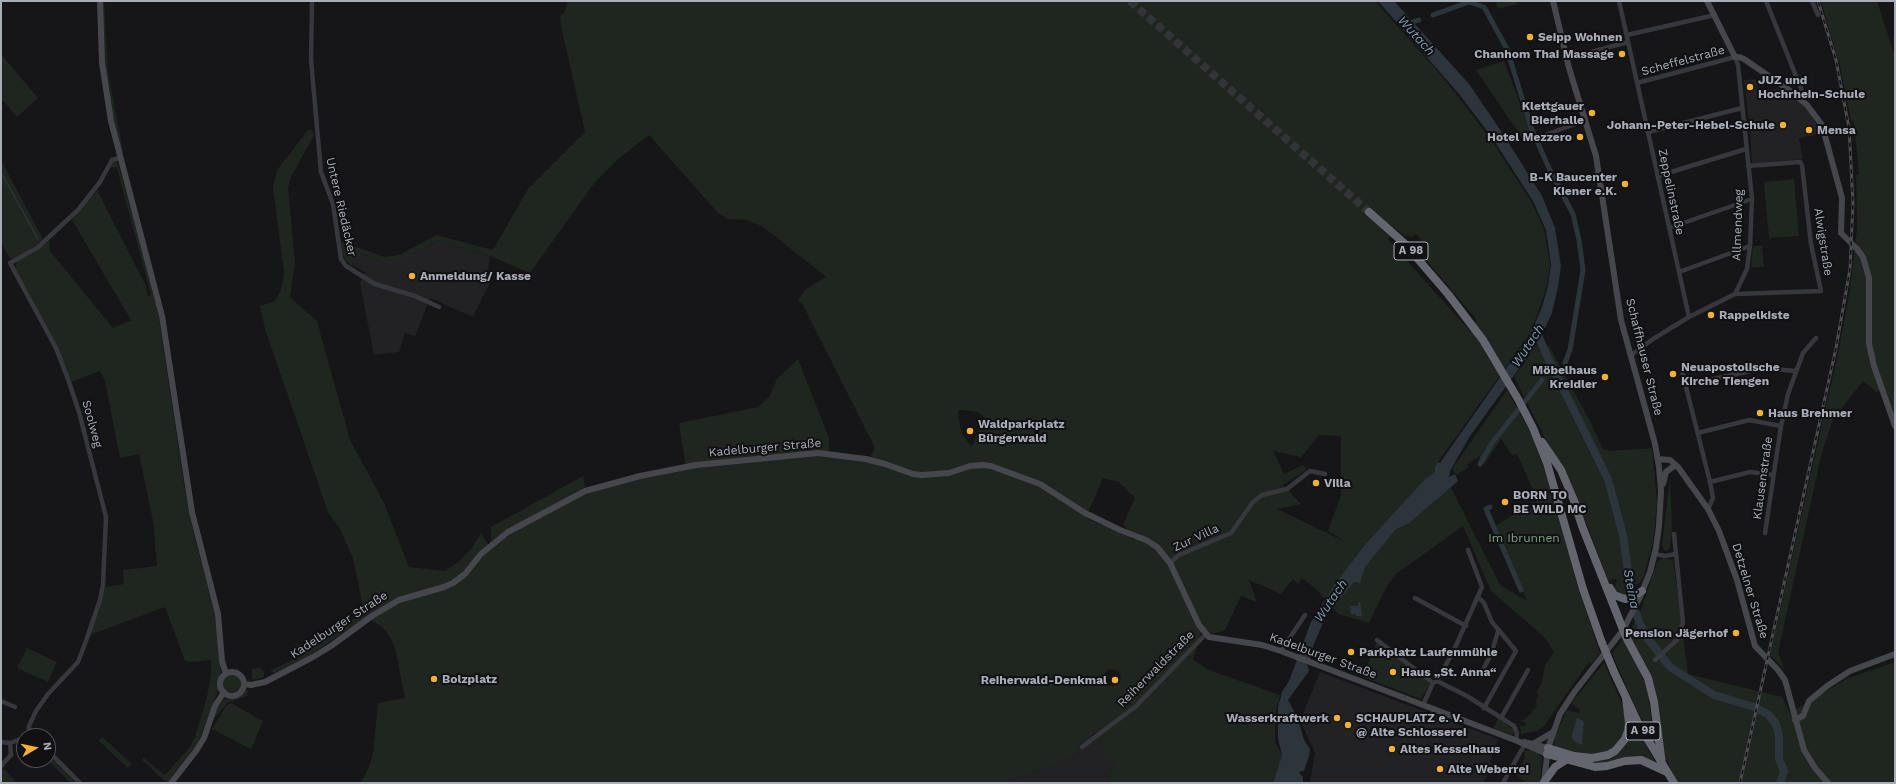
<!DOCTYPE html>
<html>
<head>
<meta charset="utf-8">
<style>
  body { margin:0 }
  #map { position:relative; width:1896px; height:784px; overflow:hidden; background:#161618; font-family:"Work Sans",sans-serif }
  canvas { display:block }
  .frame { position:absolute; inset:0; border:2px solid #a8adb8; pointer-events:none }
  .north { position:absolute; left:16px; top:728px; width:40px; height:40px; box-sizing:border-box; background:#111113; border:1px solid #4d4f55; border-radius:50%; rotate:81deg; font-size:11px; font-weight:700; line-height:16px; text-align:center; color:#a8adb8 }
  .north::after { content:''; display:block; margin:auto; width:14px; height:18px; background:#f2b134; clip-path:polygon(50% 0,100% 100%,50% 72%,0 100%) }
</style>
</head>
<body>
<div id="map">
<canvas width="1896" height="784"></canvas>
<div class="frame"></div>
<div class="north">N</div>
</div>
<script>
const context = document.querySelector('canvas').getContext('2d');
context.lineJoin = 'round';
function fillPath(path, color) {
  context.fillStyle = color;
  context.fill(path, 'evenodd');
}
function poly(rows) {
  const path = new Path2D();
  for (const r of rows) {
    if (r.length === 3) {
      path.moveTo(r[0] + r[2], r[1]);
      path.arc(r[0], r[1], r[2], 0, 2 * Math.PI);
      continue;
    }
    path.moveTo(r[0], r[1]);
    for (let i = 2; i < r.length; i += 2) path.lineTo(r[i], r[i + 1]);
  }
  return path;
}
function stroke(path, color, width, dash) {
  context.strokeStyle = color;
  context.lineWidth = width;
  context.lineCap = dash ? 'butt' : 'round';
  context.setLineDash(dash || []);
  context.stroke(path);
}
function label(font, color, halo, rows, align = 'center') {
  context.font = font + ' "Work Sans",sans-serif';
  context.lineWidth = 4;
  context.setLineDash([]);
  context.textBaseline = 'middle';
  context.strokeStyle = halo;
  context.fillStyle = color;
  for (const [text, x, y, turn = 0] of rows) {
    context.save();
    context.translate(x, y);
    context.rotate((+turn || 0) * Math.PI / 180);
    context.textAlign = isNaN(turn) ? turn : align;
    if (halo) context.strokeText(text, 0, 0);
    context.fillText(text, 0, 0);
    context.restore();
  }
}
const built = poly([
  [1756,79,1758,92,1782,88,1804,106,1814,119,1821,134,1799,138,1803,159,1752,164,1750,131,1744,80],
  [437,240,490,256,488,272,491,280,473,317,430,298,415,336,405,333,399,352,374,355,360,283,365,272,352,265,354,258,357,255,363,254,382,262,420,252],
  [1320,672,1498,739,1490,762,1493,765,1483,783,1310,783,1315,752,1300,721],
  [1096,733,1115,768,1106,772,1110,783,1003,783,1076,757,1079,744]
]);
const green = poly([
  [102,1,104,1,108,72,123,151,121,153,109,98,104,52],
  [568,1,1375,1,1441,75,1490,138,1531,201,1544,229,1550,264,1547,286,1531,332,1438,462,1500,585,1527,601,1494,527,1533,502,1536,503,1537,499,1517,454,1512,455,1501,439,1484,465,1479,456,1467,464,1469,467,1457,475,1452,469,1507,390,1532,436,1549,480,1577,584,1600,653,1591,664,1589,662,1544,726,1537,731,1521,734,1520,725,1524,727,1526,723,1522,722,1523,720,1531,714,1533,709,1535,709,1537,704,1535,703,1539,694,1536,693,1542,682,1545,665,1554,652,1544,637,1491,591,1463,526,1396,574,1387,586,1369,623,1338,614,1316,589,1302,578,1298,584,1293,579,1281,594,1249,580,1257,602,1241,596,1225,630,1213,634,1203,627,1193,660,1209,670,1280,695,1275,716,1275,742,1282,755,1273,783,1110,783,1106,772,1115,768,1095,733,1079,744,1076,757,1003,783,361,783,368,769,373,754,378,703,405,698,395,648,389,635,381,626,372,621,371,614,310,655,274,673,270,671,297,658,293,646,321,642,364,612,353,558,340,529,328,512,265,329,260,306,275,301,281,290,284,273,273,187,277,170,308,130,312,130,314,135,291,177,288,188,295,263,290,297,317,321,350,440,384,503,409,567,445,571,457,563,471,549,481,533,491,549,519,528,578,497,598,490,652,475,686,468,679,423,758,407,769,397,777,379,798,359,829,438,829,451,872,458,871,456,875,448,803,305,798,300,805,290,826,277,762,226,746,220,727,219,718,213,649,135,618,159,595,182,530,273,490,256,437,240,420,252,401,259,382,262,363,254,357,255,351,266,344,258,340,241,385,257,399,255,436,235,493,250,528,189,585,132,561,26,560,16,564,13],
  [1394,228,1403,235,1412,237,1416,234,1424,243,1421,246,1421,254,1476,319,1471,332,1388,240],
  [960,410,978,412,983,416,984,423,980,426,973,445,970,445,962,434,959,420,958,411],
  [1319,435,1341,436,1341,495,1328,531,1344,541,1277,509,1301,504,1283,485,1307,469,1303,465,1284,474,1273,451,1301,457],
  [1103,478,1119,482,1135,498,1123,524,1135,540,1086,518],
  [1109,669,1118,671,1121,677,1119,683,1114,686,1108,686,1103,680,1104,674],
  [1495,1,1516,1,1517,4,1498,9],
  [1821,1,1877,1,1895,57,1895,434,1880,390,1877,392,1863,381,1833,419,1821,456,1778,653,1785,670,1770,655,1839,349,1850,290,1857,228,1856,175,1859,174,1854,123,1851,120,1840,66],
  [1,54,38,98,17,117,1,98],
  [1504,61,1533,138,1525,142,1476,70],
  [1,160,43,239,29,251,12,259,9,257,1,242],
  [117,161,142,249,158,313,185,491,193,530,217,622,219,659,221,672,218,682,218,691,199,740,189,756,167,783,142,760,143,757,165,775,190,747,197,731,207,697,211,675,211,660,191,662,185,661,165,607,90,635,105,587,124,584,123,570,157,566,153,521,139,454,120,458,105,381,100,371,71,382,54,340,15,268,17,261,33,253,49,240,50,251,113,328,131,320,72,220,97,190,146,286,148,296,151,295,117,168,111,167,113,162],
  [1794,179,1799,236,1769,238,1764,182],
  [1753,246,1762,246,1764,267,1751,268],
  [1536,346,1549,346,1590,421,1603,449,1610,451,1652,448,1657,502,1653,542,1644,575,1640,583,1631,586,1633,593,1628,595,1620,595,1614,589,1617,579,1613,579,1610,582,1608,580,1570,481,1546,440,1514,377],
  [583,476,585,487,507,530,491,542,491,527],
  [1670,477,1672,529,1670,548,1667,551,1664,550,1662,545],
  [1663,558,1673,560,1688,674,1782,697,1790,713,1846,679,1895,662,1895,783,1678,783,1666,759,1659,717,1628,635,1642,607,1657,562],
  [1623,639,1627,643,1647,687,1653,728,1657,744,1655,745,1633,702,1612,653],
  [1377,641,1430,684,1421,699,1363,677],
  [27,648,57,662,48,682,17,668],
  [1604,663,1623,706,1626,723,1623,735,1611,750,1605,753,1581,755,1555,746,1554,739,1567,710,1579,713,1580,710,1574,706,1572,702],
  [260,668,264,672,264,677,252,680,252,669],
  [232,683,9],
  [249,689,247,696,227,703,216,717,214,717,218,707,224,699,238,696],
  [231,703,263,721,251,749,212,729,226,706],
  [1498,718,1507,725,1514,730,1514,734,1511,735,1494,728],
  [1632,720,1656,764,1596,765,1581,760,1613,754],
  [102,737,132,764,128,768,99,741],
  [1530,750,1538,753,1542,757,1540,783,1527,783,1516,775,1516,772,1525,758,1524,751],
  [48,754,76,783,69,783,70,782,47,760],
  [2,767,17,783,1,783]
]);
const water = poly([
  [1378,1,1394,1,1469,84,1501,131,1542,196,1555,228,1561,266,1558,287,1552,313,1539,341,1470,436,1450,471,1449,477,1455,474,1458,481,1408,524,1396,529,1365,567,1360,583,1354,582,1327,614,1313,646,1313,653,1307,664,1309,671,1288,700,1298,719,1304,740,1310,749,1309,756,1304,771,1301,771,1299,773,1303,777,1303,783,1273,783,1282,755,1278,738,1278,707,1282,692,1289,681,1311,622,1335,584,1364,546,1426,478,1432,475,1435,472,1435,467,1438,462,1440,463,1531,333,1542,307,1548,286,1551,264,1546,230,1533,201,1491,136,1459,94],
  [1360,602,1362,616,1356,616,1356,614,1351,614,1350,606,1358,606,1358,603],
  [1577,718,1584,721,1582,745,1575,742,1572,738,1572,734]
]);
const stream = poly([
  [1,172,38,239]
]);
const canal = poly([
  [1433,15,1469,2,1484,7,1507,49,1531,127,1548,166,1573,214,1579,240,1583,270,1570,350,1565,363],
  [1407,24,1419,20],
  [1480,464,1492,443,1542,380],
  [1490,507,1486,509,1521,590]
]);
const river = poly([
  [1538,335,1547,356,1608,479,1623,535,1632,602,1640,624,1648,639,1670,667,1714,695,1754,707,1768,714,1776,724,1779,737,1779,759,1784,771,1780,783]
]);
const highwayTunnel = poly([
  [1130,1,1369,212]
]);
const street = poly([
  [312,1,311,60,321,172,333,204,341,259,346,266,375,284,415,296,439,307],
  [1619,1,1689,317],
  [1766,1,1802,91,1801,100],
  [1812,1,1818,15],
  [1627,35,1715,15],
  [1580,55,1628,42],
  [1648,132,1742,108],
  [1545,135,1586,120],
  [1658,176,1746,149],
  [1669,228,1752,199],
  [1679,272,1750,246],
  [1735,294,1821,291,1811,244,1802,165,1800,162,1748,166],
  [1630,356,1653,339,1689,317,1735,294,1747,269,1750,246,1752,199,1738,65,1735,57,1637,83],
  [1682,371,1710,482,1713,498,1708,509],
  [1686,385,1764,368,1795,371],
  [1698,433,1749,420,1781,426],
  [1710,482,1750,472,1773,475],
  [1765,533,1781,426,1788,394,1803,353,1816,338],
  [1655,554,1665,556,1676,554],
  [1170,563,1179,555,1231,533,1253,502,1262,495,1287,489,1310,471,1325,474],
  [1478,597,1484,603,1492,622,1516,651,1484,708],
  [1415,598,1466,626],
  [1377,640,1433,683],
  [1281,651,1305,615],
  [1655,660,1677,640,1683,623,1674,534],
  [1483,670,1492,652,1498,631],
  [1437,681,1467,696,1514,726,1517,733,1516,740],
  [1,701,15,707],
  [1423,705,1433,683,1437,681,1454,650,1482,587,1468,550],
  [1501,718,1528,670],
  [29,736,29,726,36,711,48,694,78,662,86,641,100,600,103,585,106,517,79,412,69,382,56,348,10,263,37,248,78,210,100,182,112,160,119,158],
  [1,742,10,743],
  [1082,747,1135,707,1206,634],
  [48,751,80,783],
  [1,766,11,755,10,743,24,738],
  [1503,783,1526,742]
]);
const secondary = poly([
  [100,1,102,63,111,121,162,316,192,512,218,614,222,661,226,674],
  [1707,1,1735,57,1739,57,1744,59,1789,90,1807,105,1822,125,1842,198,1841,233,1857,249,1863,257,1869,278,1869,344,1874,366,1895,426],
  [1658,459,1670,460,1678,467,1708,509,1719,531,1737,580,1755,646,1778,670,1785,680,1804,750,1815,768,1828,783],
  [1663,484,1666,472,1674,466],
  [232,684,12],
  [244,684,251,685,265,682,313,657,331,646,372,616,399,600,444,587,453,583,465,574,481,554,508,532,585,491,640,476,696,465,818,453,866,459,885,464,913,474,922,475,949,473,970,466,983,465,991,466,1040,484,1085,513,1120,530,1146,540,1157,547,1170,563,1199,625,1209,637,1262,645,1281,651,1515,740,1547,754],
  [1795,720,1803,716,1809,701,1827,686,1850,671,1895,654],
  [1524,742,1548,748],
  [1533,744,1553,732],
  [1544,782,1548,748,1560,714,1575,691,1623,630,1640,597,1650,572,1656,548,1659,526,1661,491,1659,467,1655,444,1621,320,1596,156,1569,68,1553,1],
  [171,783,196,751,204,738,215,706,224,692]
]);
const highway = poly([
  [1369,212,1404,243,1448,294,1483,340,1518,399,1533,428,1547,463,1583,589,1602,643],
  [1542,442,1561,470,1575,503],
  [1573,498,1582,526,1626,637,1648,678,1654,702,1662,764],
  [1610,588,1614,595,1625,599,1633,597,1642,591],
  [1614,672,1639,725,1674,783],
  [1548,748,1574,756,1592,758,1608,755,1615,751,1625,739,1628,731,1629,723,1626,698],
  [1547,754,1595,767,1607,766,1625,761,1641,760,1667,772],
  [1544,782,1555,767,1566,760]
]);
const rail = poly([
  [1740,783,1836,348,1850,269,1853,203,1849,128,1836,60,1818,1]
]);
const highwayBridge = poly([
  [1602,643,1614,672]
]);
const markers = [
  [1530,37,4,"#f2b134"],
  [1622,54,4,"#f2b134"],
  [1750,87,4,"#f2b134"],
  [1592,113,4,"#f2b134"],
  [1783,125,4,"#f2b134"],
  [1809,130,4,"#f2b134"],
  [1580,137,4,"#f2b134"],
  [1625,184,4,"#f2b134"],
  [412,276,4,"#f2b134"],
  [1711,315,4,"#f2b134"],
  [1673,374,4,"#f2b134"],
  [1605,377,4,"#f2b134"],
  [1760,413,4,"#f2b134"],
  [970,431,4,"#f2b134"],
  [1316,483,4,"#f2b134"],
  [1505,502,4,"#f2b134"],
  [1736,633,4,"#f2b134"],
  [1351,652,4,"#f2b134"],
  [1393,672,4,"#f2b134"],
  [434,679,4,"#f2b134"],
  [1115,680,4,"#f2b134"],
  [1337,718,4,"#f2b134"],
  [1348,725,4,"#f2b134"],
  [1392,749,4,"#f2b134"],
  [1440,769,4,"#f2b134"]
];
const shields = [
  [1411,251,34],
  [1643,731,34]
];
const shieldNames = [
  ["A 98",1411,251],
  ["A 98",1643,731]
];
const poiNames = [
  ["Seipp Wohnen",1538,37],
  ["Chanhom Thai Massage",1614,54,"right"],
  ["JUZ und",1758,80],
  ["Hochrhein-Schule",1758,94],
  ["Klettgauer",1584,106,"right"],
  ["Bierhalle",1584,120,"right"],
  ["Johann-Peter-Hebel-Schule",1775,125,"right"],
  ["Mensa",1817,130],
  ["Hotel Mezzero",1572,137,"right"],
  ["B-K Baucenter",1617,177,"right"],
  ["Kiener e.K.",1617,191,"right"],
  ["Anmeldung/ Kasse",420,276],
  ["Rappelkiste",1719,315],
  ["Neuapostolische",1681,367],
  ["Kirche Tiengen",1681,381],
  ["Möbelhaus",1597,370,"right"],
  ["Kreidler",1597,384,"right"],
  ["Haus Brehmer",1768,413],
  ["Waldparkplatz",978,424],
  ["Bürgerwald",978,438],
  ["Villa",1324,483],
  ["BORN TO",1513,495],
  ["BE WILD MC",1513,509],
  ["Pension Jägerhof",1728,633,"right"],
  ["Parkplatz Laufenmühle",1359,652],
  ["Haus „St. Anna“",1401,672],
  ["Bolzplatz",442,679],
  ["Reiherwald-Denkmal",1107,680,"right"],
  ["Wasserkraftwerk",1329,718,"right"],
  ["SCHAUPLATZ e. V.",1356,718],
  ["@ Alte Schlosserei",1356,732],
  ["Altes Kesselhaus",1400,749],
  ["Alte Weberrei",1448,769]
];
const streetNames = [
  ["Scheffelstraße",1683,61,-15],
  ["Zeppelinstraße",1671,192,78],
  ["Untere Riedäcker",341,207,77],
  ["Allmendweg",1738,225,-88],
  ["Alwigstraße",1823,242,81],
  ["Schaffhauser Straße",1644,357,76],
  ["Soolweg",92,424,75],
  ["Kadelburger Straße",765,448,-5],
  ["Klausenstraße",1763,478,-82],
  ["Zur Villa",1196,538,-25],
  ["Detzelner Straße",1750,591,73],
  ["Kadelburger Straße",339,625,-33],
  ["Kadelburger Straße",1323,656,20],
  ["Reiherwaldstraße",1156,669,-45]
];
const parkNames = [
  ["Im Ibrunnen",1524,538]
];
const waterNames = [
  ["Wutach",1416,36,48],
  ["Wutach",1528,346,-57],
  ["Steina",1631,589,79],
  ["Wutach",1331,601,-56]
];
fillPath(built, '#222225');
fillPath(green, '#1e261f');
fillPath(water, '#2c353c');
stroke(stream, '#2c353c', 1.5);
stroke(canal, '#2c353c', 5);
stroke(river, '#2c353c', 8);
stroke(highwayTunnel, '#333438', 8, [8, 4]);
stroke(street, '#37383d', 4.5);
stroke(secondary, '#45474d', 6);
stroke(highway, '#63666e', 8);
stroke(rail, '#4a4c52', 3);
stroke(rail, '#111113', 1.5, [4.5]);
stroke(highwayBridge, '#63666e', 8);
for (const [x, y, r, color] of markers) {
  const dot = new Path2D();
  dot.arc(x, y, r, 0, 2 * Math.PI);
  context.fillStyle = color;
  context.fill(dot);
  stroke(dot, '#111113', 1.5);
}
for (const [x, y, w] of shields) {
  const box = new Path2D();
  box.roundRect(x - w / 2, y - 9, w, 18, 3);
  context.fillStyle = '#111113';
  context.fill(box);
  stroke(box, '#a8adb8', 1);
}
label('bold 11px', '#a8adb8', null, shieldNames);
label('bold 12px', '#a8adb8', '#111113', poiNames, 'left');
label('12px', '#a8adb8', '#111113', streetNames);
label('12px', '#7fa381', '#111113', parkNames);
label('italic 13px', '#7f9bb3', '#111113', waterNames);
</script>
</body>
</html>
